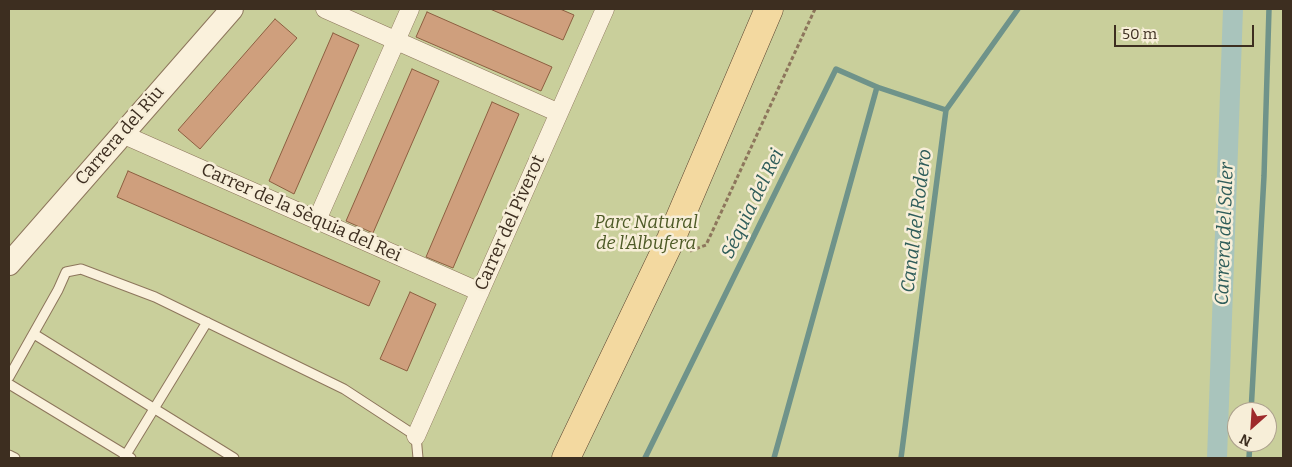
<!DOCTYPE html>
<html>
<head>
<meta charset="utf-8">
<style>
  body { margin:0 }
  #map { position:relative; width:1292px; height:467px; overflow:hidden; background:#f0e4c8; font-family:Bitter,serif }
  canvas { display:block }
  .frame { position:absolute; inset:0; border:10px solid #3d2e20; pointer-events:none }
  .north { position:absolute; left:1227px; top:402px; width:50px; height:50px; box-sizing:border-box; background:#f7eed8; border:1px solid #ada18e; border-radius:50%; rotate:206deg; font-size:14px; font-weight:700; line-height:20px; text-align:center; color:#3d2e20 }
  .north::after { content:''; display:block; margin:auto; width:18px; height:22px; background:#9e2a2b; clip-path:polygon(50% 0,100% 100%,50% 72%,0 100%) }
  .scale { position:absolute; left:1114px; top:25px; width:140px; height:22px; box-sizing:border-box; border:2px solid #3d2e20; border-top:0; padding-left:6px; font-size:15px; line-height:18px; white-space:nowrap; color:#3d2e20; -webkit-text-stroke:4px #f7eed8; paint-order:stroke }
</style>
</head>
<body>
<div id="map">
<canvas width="1292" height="467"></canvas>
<div class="frame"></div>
<div class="north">N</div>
<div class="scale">50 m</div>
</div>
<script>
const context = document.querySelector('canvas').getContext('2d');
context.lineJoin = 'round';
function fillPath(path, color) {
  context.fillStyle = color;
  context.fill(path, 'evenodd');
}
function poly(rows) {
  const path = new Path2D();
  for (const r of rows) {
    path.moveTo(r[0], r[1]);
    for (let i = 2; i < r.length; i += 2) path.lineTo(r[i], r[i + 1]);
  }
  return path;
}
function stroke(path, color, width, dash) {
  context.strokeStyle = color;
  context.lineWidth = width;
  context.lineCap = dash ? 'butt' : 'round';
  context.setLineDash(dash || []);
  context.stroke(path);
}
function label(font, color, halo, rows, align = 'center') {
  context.font = font + ' Bitter,serif';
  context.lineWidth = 5;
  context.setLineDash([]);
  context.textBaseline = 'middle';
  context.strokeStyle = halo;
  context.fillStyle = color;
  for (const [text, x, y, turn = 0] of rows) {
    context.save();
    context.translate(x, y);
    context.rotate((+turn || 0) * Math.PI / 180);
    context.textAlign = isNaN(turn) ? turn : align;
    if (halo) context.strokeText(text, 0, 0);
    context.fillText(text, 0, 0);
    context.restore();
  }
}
const green = poly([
  [9,9,1283,9,1283,458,9,458],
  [1237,412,1267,412,1267,442,1237,442]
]);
const stream = poly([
  [1251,412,1264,176,1269,9],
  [645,458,836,69,877,87,946,110],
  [774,458,877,87],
  [901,458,946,110,1018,9],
  [1249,458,1250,442]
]);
const canal = poly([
  [1217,458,1233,9]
]);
const building = poly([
  [490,9,560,9,574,15,563,40,490,9],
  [427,12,552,67,541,91,416,37,427,12],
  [275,19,297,38,200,149,178,130,275,19],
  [333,33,359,45,294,194,269,181,333,33],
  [412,69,439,81,373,233,346,221,412,69],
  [492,102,519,114,453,268,426,257,492,102],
  [128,171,380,281,369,306,117,197,128,171],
  [410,292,436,304,407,371,380,359,410,292]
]);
const path = poly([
  [690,251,706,245,815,9]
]);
const service = poly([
  [34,334,234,458],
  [9,377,58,290,66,272,81,269,155,297,344,389,416,436,418,458],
  [9,384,131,458],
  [9,455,15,458],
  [124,458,207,322]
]);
const minor = poly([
  [325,9,559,113],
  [122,134,480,292],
  [317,220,410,9],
  [416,436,605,9]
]);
const tertiary = poly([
  [9,264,232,9]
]);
const primary = poly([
  [566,458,671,239,769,9]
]);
const streetNames = [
  ["Carrera del Riu",120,136,-49],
  ["Carrer de la Sèquia del Rei",301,213,24],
  ["Carrer del Piverot",510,223,-66]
];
const parkNames = [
  ["Parc Natural",646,223],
  ["de l'Albufera",646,244]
];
const waterNames = [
  ["Séquia del Rei",753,204,-64],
  ["Canal del Rodero",917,221,-83],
  ["Carrera del Saler",1225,234,-88]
];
fillPath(green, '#c9cf9b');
stroke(stream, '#6f938a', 5.5);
stroke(canal, '#a9c4bc', 20);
fillPath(building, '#cf9f7d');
stroke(building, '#8d5f41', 1);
stroke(service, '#8d765c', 11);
stroke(minor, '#8d765c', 19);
stroke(tertiary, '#8d765c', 24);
stroke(primary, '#5b4430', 29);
stroke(path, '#8d765c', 3, [4, 2.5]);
stroke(service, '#faf1dc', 9);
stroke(minor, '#faf1dc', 18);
stroke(tertiary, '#faf1dc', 22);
stroke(primary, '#f3d9a0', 28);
label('18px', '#3d2e20', '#f7eed8', streetNames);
label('italic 18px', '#4d5a26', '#f7eed8', parkNames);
label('italic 19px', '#2f5d5a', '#f7eed8', waterNames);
</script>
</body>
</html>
